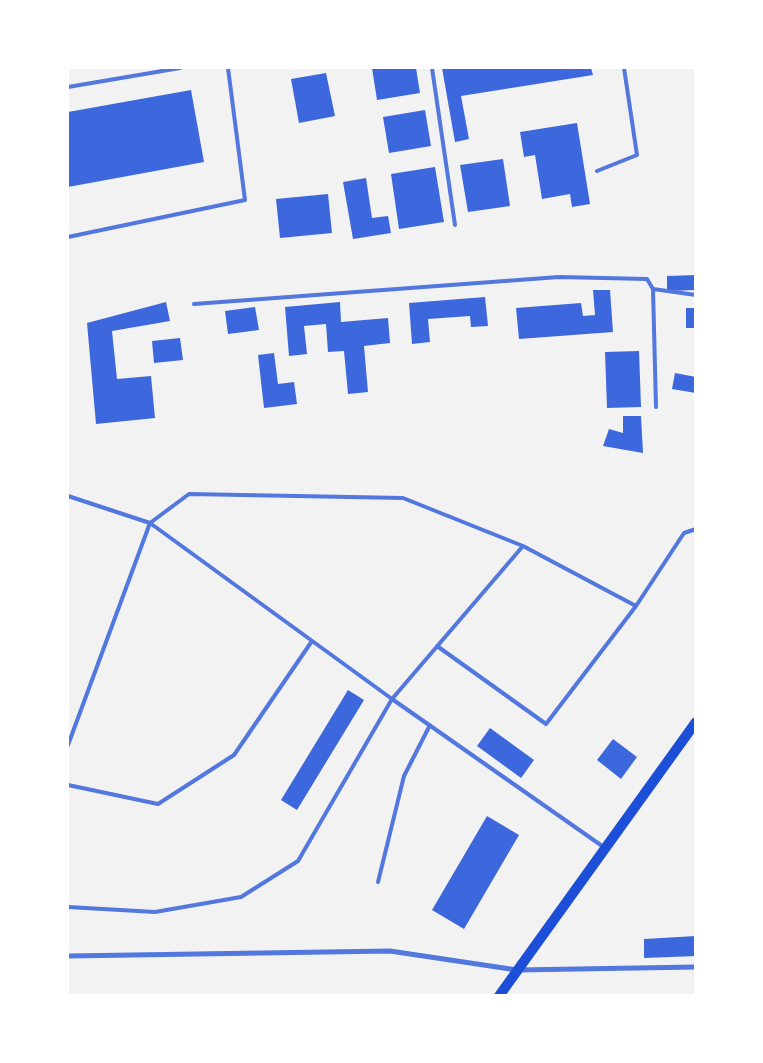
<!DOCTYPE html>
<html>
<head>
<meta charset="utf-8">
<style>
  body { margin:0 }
  #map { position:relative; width:763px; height:1063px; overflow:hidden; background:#f2f2f2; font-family:Lora,serif }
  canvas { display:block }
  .frame { position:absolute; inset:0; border:69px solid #fff; pointer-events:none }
</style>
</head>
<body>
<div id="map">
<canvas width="763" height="1063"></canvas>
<div class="frame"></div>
</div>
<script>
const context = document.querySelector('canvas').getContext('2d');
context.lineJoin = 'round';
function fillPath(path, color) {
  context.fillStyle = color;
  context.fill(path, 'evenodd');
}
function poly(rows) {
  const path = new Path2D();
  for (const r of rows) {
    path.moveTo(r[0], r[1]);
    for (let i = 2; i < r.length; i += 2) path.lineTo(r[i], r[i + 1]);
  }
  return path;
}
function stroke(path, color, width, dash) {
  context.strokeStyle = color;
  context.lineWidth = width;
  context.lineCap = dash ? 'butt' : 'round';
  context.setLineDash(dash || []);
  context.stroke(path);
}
const building = poly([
  [372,68,416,68,420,93,377,100],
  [442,68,591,68,593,75,461,96,469,139,455,142],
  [326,73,335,116,299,123,291,79],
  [191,90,204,162,68,187,68,112],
  [425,110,431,146,389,153,383,117],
  [577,123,590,204,572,207,570,194,542,199,535,155,524,157,520,132],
  [503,159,510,206,468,212,460,165],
  [435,167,444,222,399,229,391,174],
  [366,178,372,218,388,216,391,233,353,239,343,182],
  [328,194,332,233,280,238,276,199],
  [696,275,696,290,667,291,667,276],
  [593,290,610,290,613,332,519,339,516,308,581,303,583,316,595,315],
  [485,297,488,326,471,327,470,316,428,319,430,342,412,344,409,303],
  [166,302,170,321,112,331,117,379,151,376,155,418,96,424,87,323],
  [340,302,341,322,388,318,390,343,364,346,368,392,348,394,344,351,328,352,326,324,304,326,307,354,289,356,285,307],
  [255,307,259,330,228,334,225,311],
  [686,308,696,308,696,328,686,328],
  [180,338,183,360,154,363,152,341],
  [639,351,641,407,607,408,605,352],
  [274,353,278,384,294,382,297,404,264,408,258,355],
  [675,373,696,377,696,393,672,389],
  [623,416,641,416,643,453,603,446,609,429,623,433],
  [348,690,364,700,297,810,281,800],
  [490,728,534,760,521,778,477,746],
  [613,739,637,757,621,779,597,760],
  [487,816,519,835,464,929,432,910],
  [696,936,696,956,644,958,644,939]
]);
const service = poly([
  [432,68,455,225],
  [68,87,180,68],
  [597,171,637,155,624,68],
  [68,237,245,200,228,68],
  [653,289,656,407],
  [194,304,559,277,647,279,653,289,696,295],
  [68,496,150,523,392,699,298,861,241,897,155,912,68,907],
  [523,546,392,699,605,848],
  [636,606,684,533,696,529],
  [68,745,150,523,189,494,403,498,523,546,636,606,546,724,437,646],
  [68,785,158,804,234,755,312,641],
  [378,882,404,776,430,725]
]);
const minor = poly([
  [68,956,390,951,517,970,696,967]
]);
const secondary = poly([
  [499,996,696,722]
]);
fillPath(building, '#3d67dc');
stroke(service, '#5277de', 4);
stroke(minor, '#5277de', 5);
stroke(secondary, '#1d4ed8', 10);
</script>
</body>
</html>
